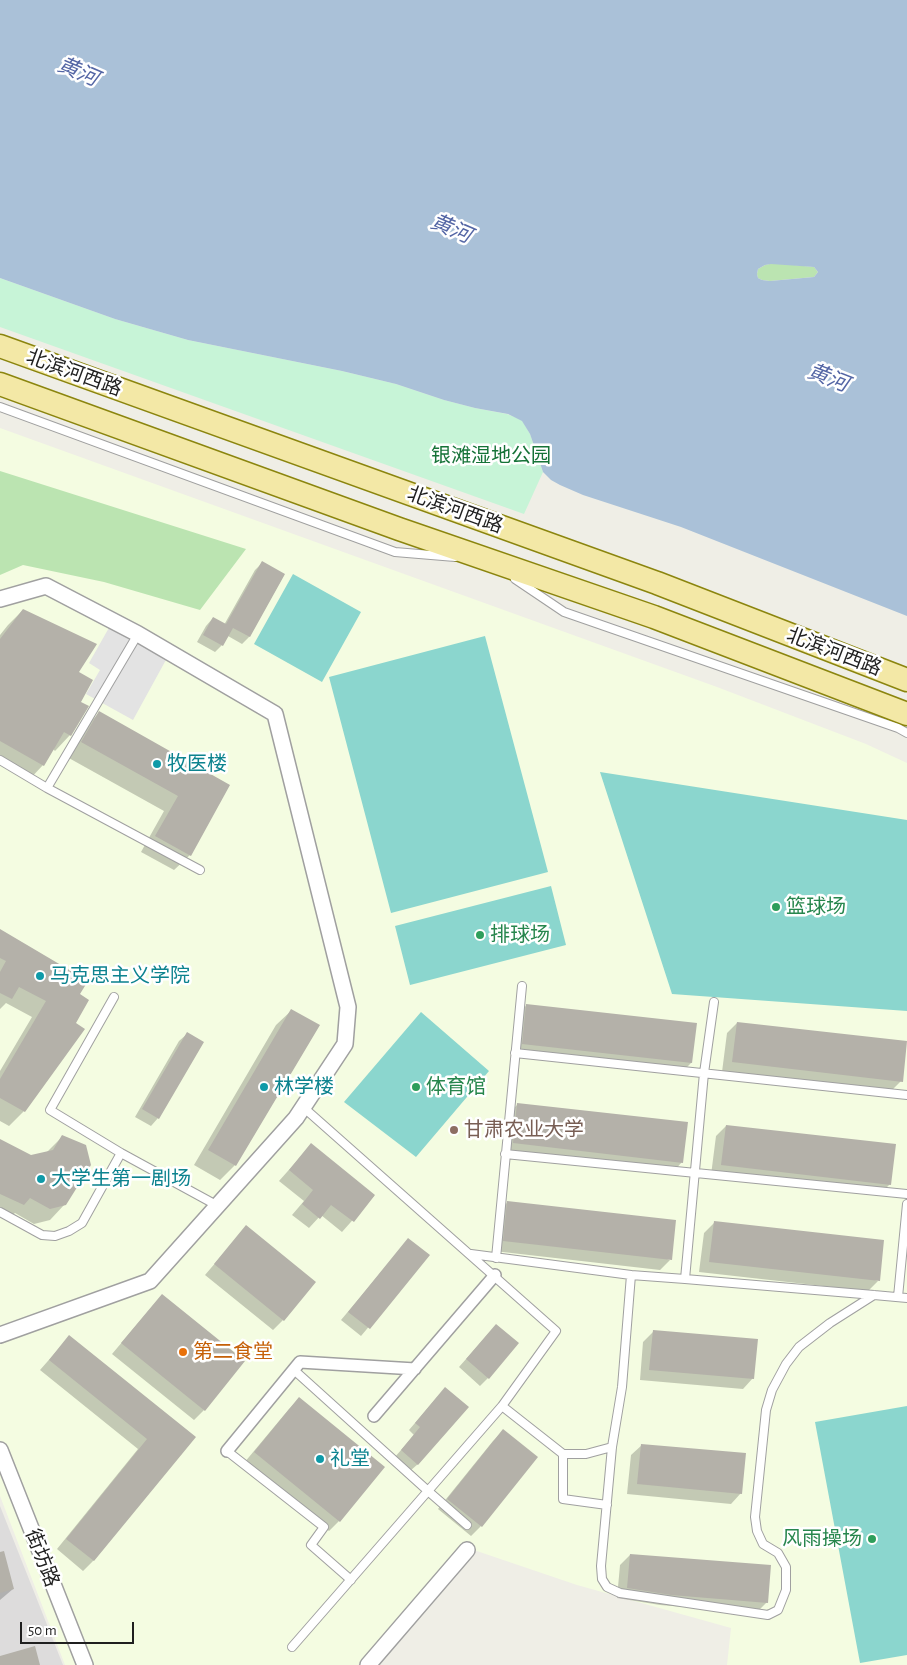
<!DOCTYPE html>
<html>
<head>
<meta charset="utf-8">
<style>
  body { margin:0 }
  #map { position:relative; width:907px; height:1665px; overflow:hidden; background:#efeee6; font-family:"Alegreya Sans",sans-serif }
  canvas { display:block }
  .scale { position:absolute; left:20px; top:1622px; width:114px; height:22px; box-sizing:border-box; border:2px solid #1f1f1f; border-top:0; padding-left:6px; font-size:15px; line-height:18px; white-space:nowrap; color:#1f1f1f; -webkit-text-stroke:4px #fff; paint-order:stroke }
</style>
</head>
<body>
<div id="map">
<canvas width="907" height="1665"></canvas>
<div class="scale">50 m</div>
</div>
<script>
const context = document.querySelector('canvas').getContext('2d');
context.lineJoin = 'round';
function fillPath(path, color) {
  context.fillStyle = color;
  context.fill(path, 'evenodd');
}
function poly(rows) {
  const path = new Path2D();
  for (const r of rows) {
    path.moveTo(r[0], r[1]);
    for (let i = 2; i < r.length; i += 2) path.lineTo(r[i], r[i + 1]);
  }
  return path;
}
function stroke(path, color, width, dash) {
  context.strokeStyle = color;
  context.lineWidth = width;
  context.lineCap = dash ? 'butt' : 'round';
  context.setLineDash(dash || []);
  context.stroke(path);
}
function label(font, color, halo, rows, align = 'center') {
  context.font = font + ' "Alegreya Sans","Noto Sans SC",sans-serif';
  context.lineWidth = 5;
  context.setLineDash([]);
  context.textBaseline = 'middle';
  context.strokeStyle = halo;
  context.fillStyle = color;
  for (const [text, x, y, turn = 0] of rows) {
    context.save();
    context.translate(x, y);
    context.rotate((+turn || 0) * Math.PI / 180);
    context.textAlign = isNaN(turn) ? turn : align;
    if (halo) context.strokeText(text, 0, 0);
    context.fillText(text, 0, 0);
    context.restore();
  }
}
const residential = poly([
  [0,1506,63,1665,0,1665]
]);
const education = poly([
  [0,428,717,687,866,744,907,763,907,1665,727,1665,731,1628,577,1585,462,1546,358,1665,65,1665,0,1496]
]);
const grass = poly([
  [774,263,814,267,818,272,814,277,770,281,762,280,758,278,757,274,758,269,765,265],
  [0,471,246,549,200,610,104,582,23,565,0,575]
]);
const park = poly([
  [0,278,115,319,188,340,342,371,396,384,444,400,475,408,507,414,522,420,530,434,543,472,524,514,0,327]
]);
const pitch = poly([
  [293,574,361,612,322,682,254,644],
  [485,636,548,872,391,913,329,677],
  [600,772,907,820,907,1011,672,994],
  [551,886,566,945,410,985,395,926],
  [421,1012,489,1071,416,1157,344,1102],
  [907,1406,907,1655,860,1663,815,1422]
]);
const parking = poly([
  [110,626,167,658,133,720,86,694,100,670,89,663]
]);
const water = poly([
  [0,0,907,0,907,616,681,527,583,495,560,485,551,480,543,472,530,434,522,421,508,414,475,408,444,400,396,384,342,371,188,340,115,319,0,278],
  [771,264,814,267,818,272,814,277,770,281,762,280,758,278,757,274,758,269,765,265]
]);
const shadow = poly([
  [262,563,284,575,249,637,242,644,228,636,222,645,215,652,197,642,206,626,213,618,224,625,255,570],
  [23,610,77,672,79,702,70,735,55,751,53,749,43,765,28,781,0,765,0,635,8,625],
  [99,713,229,785,190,855,174,870,141,852,164,811,67,757,84,728],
  [0,930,79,994,24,1111,9,1126,0,1121,0,1071,32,1017,6,1003,0,1009],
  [527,1005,695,1024,691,1063,681,1073,512,1054,516,1015],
  [292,1010,235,1165,220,1180,194,1165,276,1025],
  [737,1023,901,1081,891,1091,722,1072,727,1033],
  [187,1034,158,1118,151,1126,135,1117,179,1041],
  [518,1104,682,1162,672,1173,503,1153,508,1114],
  [726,1126,890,1184,880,1194,711,1175,716,1136],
  [63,1136,65,1204,50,1220,34,1224,15,1213,8,1219,0,1216,0,1145,31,1157,47,1152],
  [311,1145,374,1196,342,1232,321,1215,309,1228,292,1215,304,1201,279,1181],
  [508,1202,670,1260,660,1270,494,1251,497,1212],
  [714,1223,878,1281,868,1291,699,1272,704,1233],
  [246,1227,283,1320,273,1330,205,1275],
  [408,1240,428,1256,361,1336,341,1320],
  [162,1295,204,1410,194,1420,112,1354],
  [653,1332,753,1378,743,1389,640,1380,643,1342],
  [489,1333,488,1378,480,1386,459,1367],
  [69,1337,194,1437,93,1561,83,1571,57,1549,138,1449,40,1370],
  [438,1396,418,1464,410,1471,395,1457,414,1435,409,1430],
  [299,1399,339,1521,329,1531,244,1463,289,1409],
  [503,1431,481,1526,471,1536,438,1509,493,1441],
  [642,1445,741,1493,731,1504,627,1494,631,1455],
  [630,1555,767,1602,756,1613,660,1605,617,1598,620,1565],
  [0,1568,13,1589,0,1600]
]);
const building = poly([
  [262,561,285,574,250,637,233,628,223,646,203,635,213,617,226,624],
  [23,609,97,644,79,672,93,680,81,702,89,706,71,736,64,732,44,766,0,741,0,639],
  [99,711,230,785,191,856,155,836,178,796,81,742],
  [0,929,88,981,80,994,89,1000,76,1023,85,1029,25,1112,0,1098,0,1079,46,1001,19,987,12,999,0,993,0,972,6,961,0,958],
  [526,1004,697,1023,692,1063,522,1044],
  [291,1009,320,1025,236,1166,208,1150],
  [737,1022,907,1041,903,1082,732,1062],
  [187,1032,204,1042,159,1119,142,1109],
  [517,1103,688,1122,683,1163,513,1143],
  [726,1125,896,1144,891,1185,721,1165],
  [62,1135,86,1145,91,1165,66,1205,50,1209,30,1198,24,1205,0,1194,0,1139,31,1155,53,1150],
  [311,1143,375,1195,354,1222,331,1205,320,1219,302,1204,313,1190,289,1170],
  [507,1201,676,1220,672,1260,503,1241],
  [714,1221,884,1240,880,1281,709,1262],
  [246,1225,316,1282,284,1321,214,1264],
  [408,1238,430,1255,370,1329,348,1312],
  [162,1294,245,1361,205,1411,121,1343],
  [496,1324,519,1343,489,1379,466,1359],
  [653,1330,758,1339,754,1379,649,1370],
  [69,1335,196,1437,94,1561,66,1539,147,1439,49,1360],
  [445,1387,469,1407,418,1465,401,1450,420,1427,415,1423],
  [299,1397,385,1467,340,1522,254,1452],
  [503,1429,538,1457,482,1527,447,1499],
  [641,1444,746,1453,742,1494,637,1484],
  [4,1551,14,1589,0,1593,0,1552],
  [630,1554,771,1565,768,1603,671,1595,627,1588],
  [35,1646,40,1665,0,1665,0,1656]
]);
const service = poly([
  [0,407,395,552,455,557],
  [515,579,564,612,898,728,907,733],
  [0,760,47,788,200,870],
  [47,788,138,634],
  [114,997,50,1110,121,1153,218,1206],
  [515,1053,907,1095],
  [303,1107,556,1331,502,1406,563,1454,586,1454,612,1447],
  [505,1154,907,1194],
  [0,1212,42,1235,55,1236,69,1231,82,1223,121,1153],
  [471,1254,631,1275],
  [496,1258,522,986],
  [685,1279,704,1073,714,1002],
  [874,1295,830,1323,799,1347,786,1364,772,1390,766,1410,755,1517,757,1531,763,1544,778,1553,786,1567,786,1590,778,1610,768,1615,620,1593,607,1587,602,1579,601,1566,612,1447,622,1387,631,1275,685,1279,874,1295,907,1298],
  [898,1297,907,1204],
  [294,1370,428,1491,467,1525],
  [227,1451,324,1527,311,1545,351,1580],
  [563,1454,563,1499,607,1505],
  [292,1647,502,1406]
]);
const pedestrian = poly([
  [374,1416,495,1275],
  [227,1451,300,1362,415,1369]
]);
const minor = poly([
  [0,599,46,586,138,634,275,714,348,1007,345,1044,296,1118,150,1281,0,1335],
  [0,1450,85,1665],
  [368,1665,467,1550]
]);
const primary = poly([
  [0,346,657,583,907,680],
  [0,384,399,529,654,617,907,714]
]);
const markers = [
  [157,764,5,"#0f9aa8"],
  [776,907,5,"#2e9e5b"],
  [480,935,5,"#2e9e5b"],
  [40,976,5,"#0f9aa8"],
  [264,1087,5,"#0f9aa8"],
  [416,1087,5,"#2e9e5b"],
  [454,1130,5,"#8d6e63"],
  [41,1179,5,"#0f9aa8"],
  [183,1352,5,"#e8710a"],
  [320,1459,5,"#0f9aa8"],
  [872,1539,5,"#2e9e5b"]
];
const streetNames = [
  ["北滨河西路",74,373,20],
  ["北滨河西路",455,510,20],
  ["北滨河西路",834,652,21],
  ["街坊路",42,1558,69]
];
const parkNames = [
  ["银滩湿地公园",491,456]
];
const cultureNames = [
  ["牧医楼",167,764],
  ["马克思主义学院",50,976],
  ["林学楼",274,1087],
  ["大学生第一剧场",51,1179],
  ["礼堂",330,1459]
];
const leisureNames = [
  ["篮球场",786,907],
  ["排球场",490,935],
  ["体育馆",426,1087],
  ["风雨操场",862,1539,"right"]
];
const educationNames = [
  ["甘肃农业大学",464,1130]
];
const foodNames = [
  ["第二食堂",193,1352]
];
const waterNames = [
  ["黄河",78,72,23],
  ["黄河",451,229,23],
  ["黄河",828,378,21]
];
fillPath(residential, '#dddcdc');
fillPath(education, '#f4fce1');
fillPath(grass, '#bbe4b1');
fillPath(park, '#c7f4d7');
fillPath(pitch, '#8bd6ce');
fillPath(parking, '#e3e3e3');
fillPath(water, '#aac1d8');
fillPath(shadow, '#0003');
fillPath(building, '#b4b1a9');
stroke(service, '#a0a0a0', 10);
stroke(pedestrian, '#a0a0a0', 14);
stroke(minor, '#a0a0a0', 18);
stroke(primary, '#8b850e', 25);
stroke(service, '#fff', 8);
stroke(pedestrian, '#fff', 11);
stroke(minor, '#fff', 15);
stroke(primary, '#f3e8a6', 22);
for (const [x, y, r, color] of markers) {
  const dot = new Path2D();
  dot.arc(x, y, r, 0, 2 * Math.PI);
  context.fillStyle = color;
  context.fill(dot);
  stroke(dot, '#fff', 2);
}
label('20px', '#1f1f1f', '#fff', streetNames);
label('20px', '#167338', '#fff', parkNames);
label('20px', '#0d838f', '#fff', cultureNames, 'left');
label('20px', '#27864d', '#fff', leisureNames, 'left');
label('20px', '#785e54', '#fff', educationNames, 'left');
label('20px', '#c56008', '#fff', foodNames, 'left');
label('italic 21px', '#5466a5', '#fff', waterNames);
</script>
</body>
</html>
